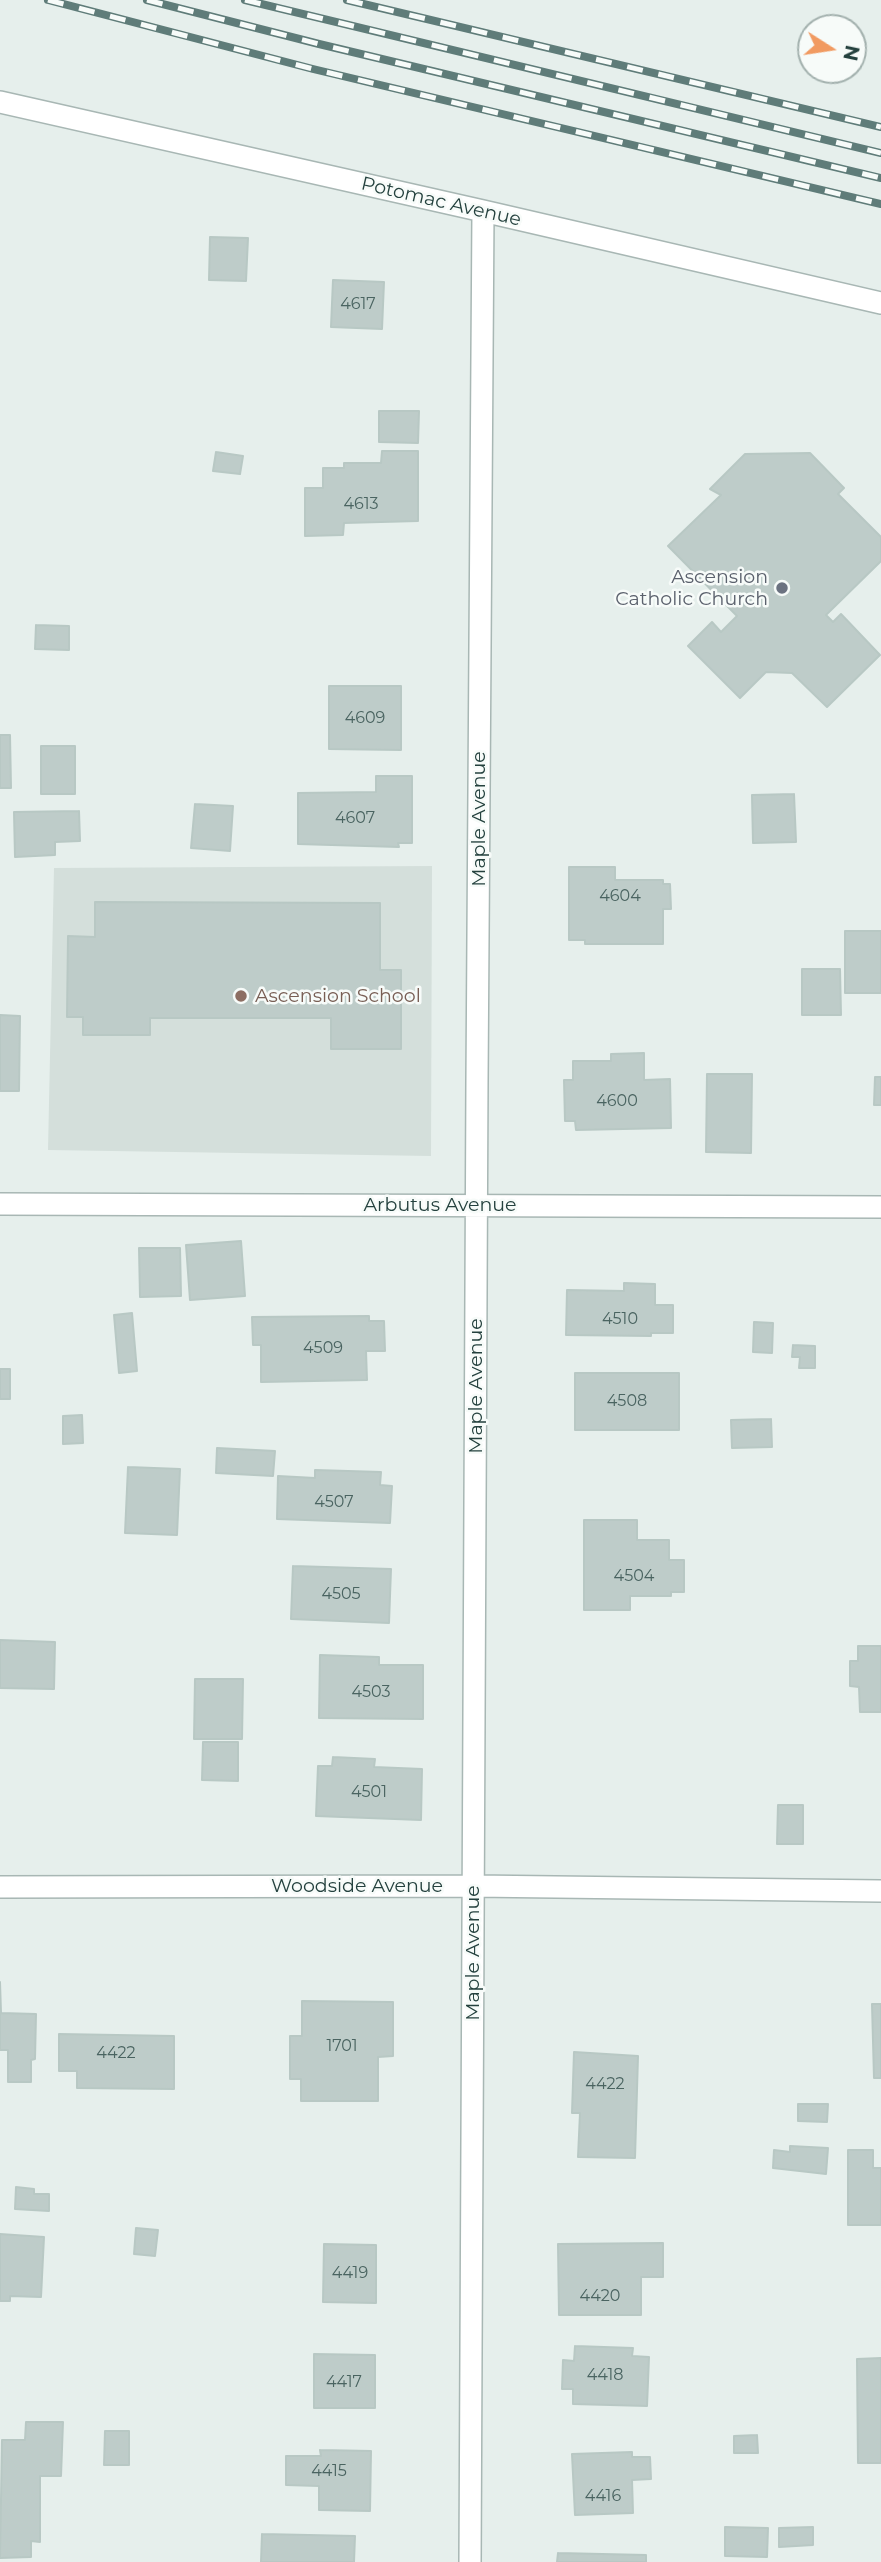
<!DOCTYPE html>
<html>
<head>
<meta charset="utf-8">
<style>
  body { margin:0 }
  #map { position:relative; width:881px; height:2562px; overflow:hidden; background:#e6efec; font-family:Montserrat,sans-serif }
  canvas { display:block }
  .north { position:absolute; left:797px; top:14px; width:70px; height:70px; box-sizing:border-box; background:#f7fbf9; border:2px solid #a3b1ae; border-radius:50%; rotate:102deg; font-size:19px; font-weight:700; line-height:28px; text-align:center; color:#24413e }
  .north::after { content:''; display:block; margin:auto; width:24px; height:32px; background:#f19a61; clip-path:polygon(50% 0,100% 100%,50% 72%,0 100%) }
</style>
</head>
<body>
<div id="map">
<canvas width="881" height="2562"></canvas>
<div class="north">N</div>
</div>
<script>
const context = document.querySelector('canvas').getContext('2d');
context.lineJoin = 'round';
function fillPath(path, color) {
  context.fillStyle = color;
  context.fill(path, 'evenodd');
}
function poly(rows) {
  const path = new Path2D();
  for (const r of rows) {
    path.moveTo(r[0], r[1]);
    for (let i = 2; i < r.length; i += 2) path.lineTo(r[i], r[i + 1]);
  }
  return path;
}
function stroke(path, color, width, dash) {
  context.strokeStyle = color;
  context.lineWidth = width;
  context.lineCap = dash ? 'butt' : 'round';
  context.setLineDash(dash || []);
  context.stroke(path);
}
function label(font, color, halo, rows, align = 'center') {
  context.font = font + ' Montserrat,sans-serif';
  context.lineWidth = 5;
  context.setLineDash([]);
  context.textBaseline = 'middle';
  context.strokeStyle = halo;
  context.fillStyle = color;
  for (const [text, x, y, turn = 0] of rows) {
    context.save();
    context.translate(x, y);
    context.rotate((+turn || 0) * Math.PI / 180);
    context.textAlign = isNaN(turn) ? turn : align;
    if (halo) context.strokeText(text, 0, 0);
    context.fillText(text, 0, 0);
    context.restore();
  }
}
const built = poly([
  [432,866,431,1156,48,1150,54,868]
]);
const building = poly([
  [210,237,248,238,246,281,209,280,210,237],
  [333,280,384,282,382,329,331,327,333,280],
  [379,411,419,411,418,443,379,442,379,411],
  [382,451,418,451,418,521,344,523,343,535,305,536,305,488,323,488,323,468,344,468,344,463,381,463,382,451],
  [216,452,243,456,240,474,213,471,216,452],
  [810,453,844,488,838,494,881,537,881,561,826,615,833,622,841,614,880,655,827,707,792,673,766,672,740,698,688,646,712,622,721,632,737,616,668,546,721,495,710,489,745,454,810,453],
  [36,625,69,626,69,650,35,649,36,625],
  [329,686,401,686,401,750,329,749,329,686],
  [0,735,10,735,11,788,0,788,0,735],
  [41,746,75,746,75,794,41,794,41,746],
  [376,776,412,776,412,843,398,843,399,847,298,844,298,793,376,792,376,776],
  [794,794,796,842,753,843,752,795,794,794],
  [195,804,233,806,230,851,191,848,195,804],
  [79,811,80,841,55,842,55,855,15,857,14,812,79,811],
  [569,867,615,867,615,880,663,880,663,884,670,884,671,909,663,909,663,944,585,944,585,940,569,940,569,867],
  [95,902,380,903,380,970,401,970,401,1049,331,1049,331,1018,150,1018,150,1035,83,1035,83,1017,67,1017,68,936,95,937,95,902],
  [845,931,881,931,881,993,845,993,845,931],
  [802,969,840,969,841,1015,802,1015,802,969],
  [0,1015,20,1016,19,1091,0,1091,0,1015],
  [644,1053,644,1080,670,1079,671,1128,576,1130,575,1121,565,1121,564,1080,573,1080,573,1061,611,1061,611,1054,644,1053],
  [707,1074,752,1074,751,1153,706,1152,707,1074],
  [875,1077,881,1077,881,1105,874,1105,875,1077],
  [241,1241,245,1296,190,1300,186,1245,241,1241],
  [139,1248,180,1248,181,1296,140,1297,139,1248],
  [624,1283,655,1284,655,1305,673,1305,673,1333,651,1333,651,1336,566,1335,567,1290,624,1291,624,1283],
  [132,1313,137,1371,119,1373,114,1315,132,1313],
  [369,1316,369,1321,384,1321,385,1351,366,1351,367,1380,261,1382,261,1345,253,1345,252,1317,369,1316],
  [754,1322,773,1323,772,1353,753,1352,754,1322],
  [793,1345,815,1346,815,1368,799,1368,800,1357,792,1357,793,1345],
  [0,1369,10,1369,10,1399,0,1399,0,1369],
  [575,1373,679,1373,679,1430,575,1430,575,1373],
  [82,1415,83,1443,63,1444,63,1416,82,1415],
  [771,1419,772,1447,732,1448,731,1420,771,1419],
  [217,1448,275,1451,273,1476,216,1473,217,1448],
  [128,1467,180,1469,177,1535,125,1533,128,1467],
  [315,1470,381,1472,380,1485,392,1486,390,1523,277,1519,278,1476,315,1478,315,1470],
  [584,1520,637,1520,637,1540,669,1540,669,1560,684,1560,684,1592,671,1592,671,1596,630,1596,630,1610,584,1610,584,1520],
  [293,1566,391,1569,389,1623,291,1619,293,1566],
  [0,1640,55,1642,54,1689,0,1688,0,1640],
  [858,1646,881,1646,881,1712,860,1712,859,1687,850,1686,850,1661,858,1661,858,1646],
  [320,1655,379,1657,379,1665,423,1665,423,1719,319,1718,320,1655],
  [195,1679,243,1679,242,1739,194,1739,195,1679],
  [203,1742,238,1742,238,1781,202,1780,203,1742],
  [333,1757,375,1759,374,1767,422,1769,421,1820,316,1816,318,1766,332,1766,333,1757],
  [778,1805,803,1805,803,1844,777,1844,778,1805],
  [0,1982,1,2013,36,2014,35,2059,31,2060,31,2082,8,2082,8,2050,0,2050,0,1982],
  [302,2001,393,2002,393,2056,378,2057,378,2101,301,2101,301,2079,290,2079,290,2036,302,2036,302,2001],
  [872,2004,881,2004,881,2078,874,2078,872,2004],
  [59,2034,174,2036,174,2089,77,2088,77,2071,59,2071,59,2034],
  [574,2052,638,2056,635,2158,578,2157,580,2113,572,2113,574,2052],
  [798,2104,828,2104,827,2122,798,2121,798,2104],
  [790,2146,828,2148,826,2174,773,2168,774,2150,790,2152,790,2146],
  [848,2150,873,2150,873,2168,881,2168,881,2225,848,2225,848,2150],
  [16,2187,34,2189,34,2194,49,2194,49,2211,15,2209,16,2187],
  [136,2228,158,2230,155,2256,134,2254,136,2228],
  [0,2234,44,2237,41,2297,10,2296,10,2301,0,2301,0,2234],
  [663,2243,663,2277,641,2277,641,2315,559,2315,558,2244,663,2243],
  [324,2244,376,2245,376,2303,323,2302,324,2244],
  [575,2346,633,2348,632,2356,649,2357,647,2406,573,2404,573,2389,562,2389,563,2360,574,2361,575,2346],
  [314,2354,375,2355,375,2408,314,2408,314,2354],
  [881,2358,881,2463,858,2463,857,2359,881,2358],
  [26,2422,63,2422,61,2476,40,2476,40,2542,31,2541,31,2557,0,2558,2,2440,25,2440,26,2422],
  [105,2431,129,2431,129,2465,104,2465,105,2431],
  [757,2435,758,2453,734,2453,734,2436,757,2435],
  [320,2450,371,2451,370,2511,319,2510,319,2486,286,2485,286,2456,321,2456,320,2450],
  [632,2452,632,2457,650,2457,651,2479,632,2480,633,2513,575,2515,572,2454,632,2452],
  [725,2527,768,2528,767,2557,725,2556,725,2527],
  [813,2527,813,2545,779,2547,779,2528,813,2527],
  [262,2534,355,2536,354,2562,261,2562,262,2534],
  [558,2553,646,2555,646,2562,557,2562,558,2553]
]);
const minor = poly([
  [0,102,483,211,881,303],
  [0,1204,881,1207],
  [0,1887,474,1886,881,1891],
  [470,2562,477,1080,483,211]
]);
const rail = poly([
  [48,0,313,69,881,204],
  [147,0,319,44,881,178],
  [245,0,881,153],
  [347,0,881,127]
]);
const markers = [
  [782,588,7,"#6b7280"],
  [241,996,7,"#8d6e63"]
];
const numberNames = [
  ["4617",358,304],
  ["4613",361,504],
  ["4609",365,718],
  ["4607",355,818],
  ["4604",620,896],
  ["4600",617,1101],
  ["4510",620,1319],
  ["4509",323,1348],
  ["4508",627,1401],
  ["4507",334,1502],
  ["4504",634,1576],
  ["4505",341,1594],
  ["4503",371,1692],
  ["4501",369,1792],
  ["1701",342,2046],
  ["4422",116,2053],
  ["4422",605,2084],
  ["4419",350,2273],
  ["4420",600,2296],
  ["4418",605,2375],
  ["4417",344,2382],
  ["4415",329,2471],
  ["4416",603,2496]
];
const streetNames = [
  ["Potomac Avenue",441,202,13],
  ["Maple Avenue",479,819,-90],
  ["Arbutus Avenue",440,1205],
  ["Maple Avenue",476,1386,-90],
  ["Woodside Avenue",357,1886],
  ["Maple Avenue",473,1953,-90]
];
const worshipNames = [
  ["Ascension",768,577],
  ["Catholic Church",768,599]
];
const educationNames = [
  ["Ascension School",255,996]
];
fillPath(built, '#d4dfdb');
fillPath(building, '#beccc9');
stroke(building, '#b8c8c4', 2);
stroke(minor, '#a8b7b4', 24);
stroke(minor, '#fff', 21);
stroke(rail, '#5f7c79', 8);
stroke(rail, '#f7fbf9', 5, [16]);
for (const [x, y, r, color] of markers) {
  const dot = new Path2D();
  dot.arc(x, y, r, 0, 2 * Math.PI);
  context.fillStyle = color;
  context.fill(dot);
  stroke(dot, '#f7fbf9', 2.5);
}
label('16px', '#4a6461', null, numberNames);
label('19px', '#24413e', '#f7fbf9', streetNames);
label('19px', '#5b616d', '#f7fbf9', worshipNames, 'right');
label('19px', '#785e54', '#f7fbf9', educationNames, 'left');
</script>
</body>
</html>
